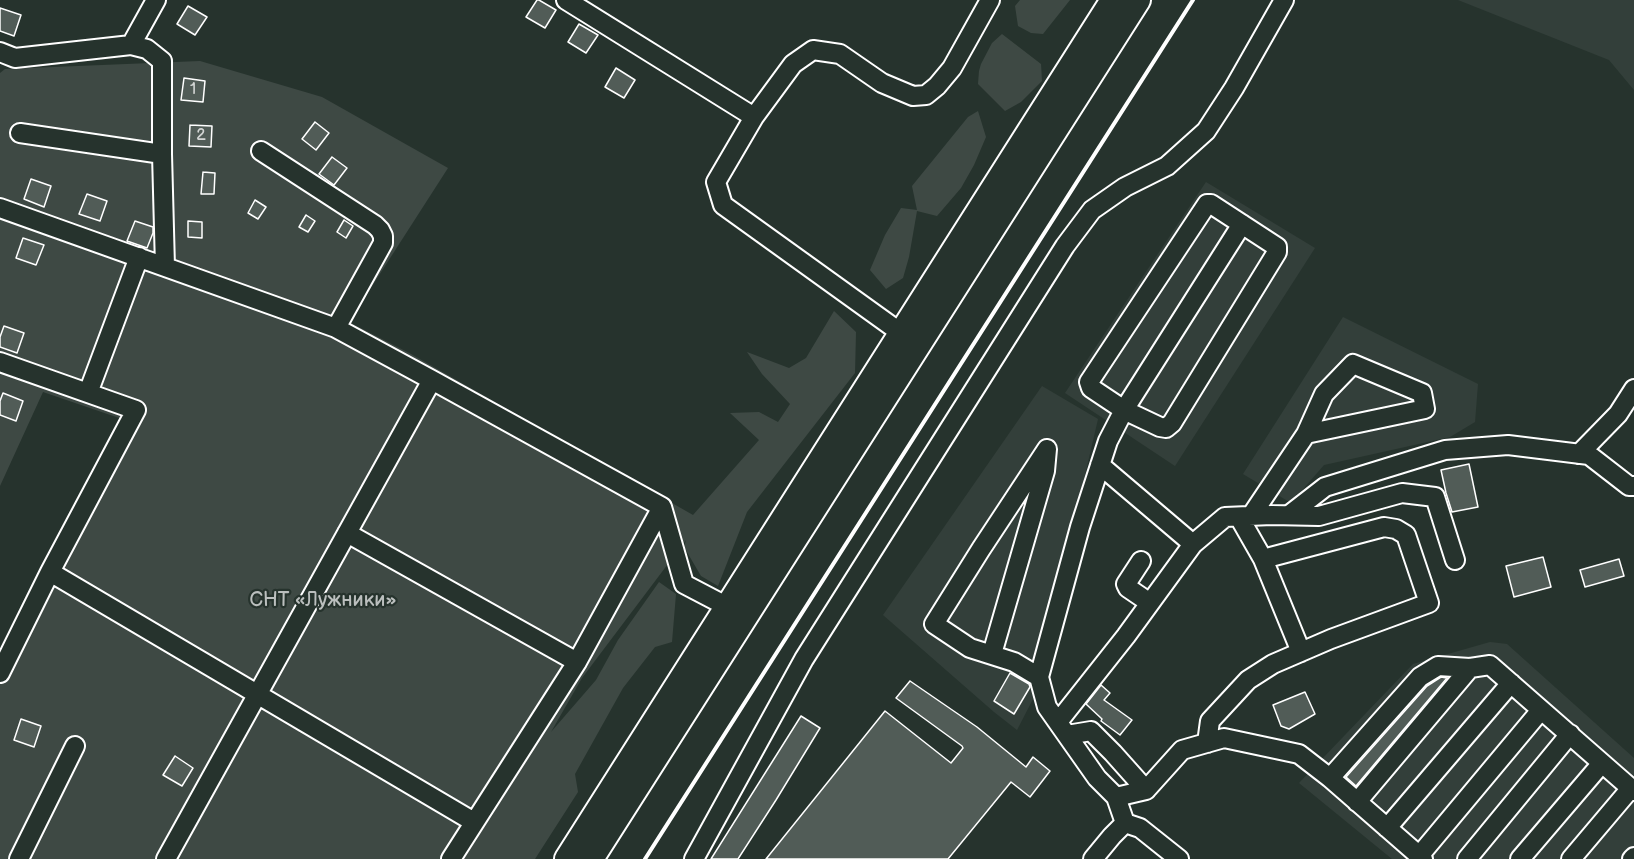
<!DOCTYPE html>
<html>
<head>
<meta charset="utf-8">
<style>
  body { margin:0 }
  canvas { display:block; background:#26332d }
</style>
</head>
<body>
<canvas width="1634" height="859"></canvas>
<script>
const context = document.querySelector('canvas').getContext('2d');
context.lineJoin = 'round';
function fillPath(path, color) {
  context.fillStyle = color;
  context.fill(path, 'evenodd');
}
function poly(rows) {
  const path = new Path2D();
  for (const r of rows) {
    path.moveTo(r[0], r[1]);
    for (let i = 2; i < r.length; i += 2) path.lineTo(r[i], r[i + 1]);
  }
  return path;
}
function stroke(path, color, width, dash) {
  context.strokeStyle = color;
  context.lineWidth = width;
  context.lineCap = dash ? 'butt' : 'round';
  context.setLineDash(dash || []);
  context.stroke(path);
}
function label(font, color, halo, rows, align = 'center') {
  context.font = font + ' "Balsamiq Sans",sans-serif';
  context.lineWidth = 4.5;
  context.setLineDash([]);
  context.textBaseline = 'middle';
  context.strokeStyle = halo;
  context.fillStyle = color;
  for (const [text, x, y, turn = 0] of rows) {
    context.save();
    context.translate(x, y);
    context.rotate((+turn || 0) * Math.PI / 180);
    context.textAlign = isNaN(turn) ? turn : align;
    if (halo) context.strokeText(text, 0, 0);
    context.fillText(text, 0, 0);
    context.restore();
  }
}
const built = poly([
  [1458,0,1634,0,1634,90,1609,60],
  [1206,182,1315,248,1175,466,1065,393],
  [1343,317,1478,384,1475,422,1450,437,1324,465,1291,503,1243,474],
  [1042,386,1098,419,1033,699,1017,730,994,712,883,615],
  [1490,642,1507,644,1634,758,1634,859,1392,859,1299,783,1413,664]
]);
const green = poly([
  [1020,0,1070,0,1043,34,1031,33,1018,26,1015,6],
  [1002,34,1041,64,1042,81,1021,102,1005,111,978,84,979,71,981,64,992,43],
  [200,61,322,97,448,168,349,322,411,354,693,515,759,440,730,413,759,412,778,422,790,404,762,374,747,352,789,368,806,358,834,311,856,332,855,373,747,512,718,586,701,576,684,547,686,540,582,678,551,732,596,680,618,640,659,582,676,594,672,642,655,647,623,688,575,774,578,792,535,859,0,859,0,662,125,420,43,392,0,486,0,73,5,69],
  [978,111,986,137,974,165,961,188,937,216,917,211,909,257,903,278,886,289,870,270,885,235,901,208,917,210,912,186,968,117]
]);
const building = poly([
  [537,0,539,0,556,10,545,28,526,17,537,0],
  [188,6,207,17,195,35,177,24,188,6],
  [0,8,21,15,14,36,0,31,0,8],
  [579,24,598,35,586,53,568,42,579,24],
  [616,68,635,80,624,98,605,87,616,68],
  [184,78,205,81,203,102,181,100,184,78],
  [315,122,329,133,316,150,302,139,315,122],
  [190,125,212,126,211,147,189,146,190,125],
  [332,157,347,168,334,185,319,174,332,157],
  [203,172,215,173,214,194,201,194,203,172],
  [31,179,51,186,44,207,24,199,31,179],
  [87,194,107,201,100,221,79,214,87,194],
  [255,200,266,207,258,219,248,213,255,200],
  [306,215,315,221,308,232,299,227,306,215],
  [344,220,353,226,346,238,337,232,344,220],
  [135,221,153,227,153,233,147,248,127,241,135,221],
  [188,221,202,222,202,238,188,237,188,221],
  [23,238,44,245,36,265,16,258,23,238],
  [4,326,24,333,17,353,0,347,0,337,4,326],
  [3,393,23,401,16,421,0,415,0,401,3,393],
  [1469,464,1478,507,1452,512,1446,493,1441,470,1469,464],
  [1543,557,1551,587,1514,597,1506,566,1543,557],
  [1619,559,1624,576,1585,587,1580,570,1619,559],
  [1010,673,1029,684,1030,687,1014,714,994,701,1010,673],
  [1441,677,1447,678,1356,786,1346,777,1427,686,1441,677],
  [910,681,977,727,1026,767,1033,757,1050,771,1030,797,1011,782,948,859,766,859,885,711,951,763,963,748,962,746,896,698,910,681],
  [1101,685,1110,693,1104,700,1132,720,1120,735,1101,721,1102,719,1086,704,1101,685],
  [1305,692,1315,714,1289,729,1281,726,1273,705,1305,692],
  [801,716,820,728,776,800,738,859,711,859,801,716],
  [21,719,41,726,34,747,14,740,21,719],
  [175,756,193,768,182,786,163,775,175,756]
]);
const minor = poly([
  [566,0,754,117,716,182,723,205,901,333],
  [131,45,156,0],
  [0,52,15,58,131,45,147,49,162,61,162,154,165,267],
  [754,117,793,64,813,50,840,54,882,83,913,96,926,95,937,86,952,68,990,0],
  [20,133,162,154],
  [261,151,375,225,380,230,383,236,383,243,336,328],
  [0,208,336,328,432,380,662,507,684,584,728,607],
  [0,362,136,410,50,572,0,673],
  [88,393,139,257],
  [1579,454,1618,414,1634,389],
  [1100,465,1193,544],
  [1289,515,1325,487,1445,450,1508,445,1589,455,1629,486,1634,486],
  [1251,516,1306,434,1425,409,1422,393,1353,364,1324,394,1306,434],
  [1239,517,1263,559],
  [347,533,577,662],
  [1141,561,1126,584,1128,588,1150,603],
  [50,572,474,822],
  [992,654,1045,471,1047,449,981,549,934,624,970,648,1014,662,1039,677],
  [1058,722,1126,636,1193,544,1225,517,1272,515,1319,516,1402,493,1435,497,1455,560],
  [1067,735,1091,731,1113,753,1146,790],
  [1207,743,1210,721,1248,680,1273,664,1331,639,1429,603,1406,535,1396,529,1384,527,1263,559,1301,652],
  [1330,778,1420,677,1438,666,1470,668,1490,665,1634,791],
  [1116,797,1097,778,1047,707,1039,677,1080,527,1108,441,1124,410,1091,388,1089,382,1207,204,1211,204,1277,247,1277,252,1172,423,1166,428,1160,427,1124,410,1242,224],
  [1357,802,1470,668],
  [1125,823,1116,797,1146,790,1182,750,1224,738,1299,754,1330,778,1423,859],
  [1125,823,1140,828,1179,859],
  [1387,828,1511,683],
  [1419,856,1541,710],
  [19,859,75,746],
  [166,859,432,380],
  [451,859,577,662,662,507],
  [694,859,804,659,1065,246,1092,210,1125,187,1167,166,1206,131,1234,88,1284,0],
  [1093,859,1112,836,1125,823],
  [1467,859,1570,734],
  [1520,859,1602,763],
  [1571,859,1631,788],
  [1632,859,1634,857]
]);
const major = poly([
  [567,859,1113,0],
  [591,859,1138,0]
]);
const rail = poly([
  [645,859,1193,0]
]);
const numberNames = [
  ["1",193,90],
  ["2",201,136]
];
const parkNames = [
  ["СНТ «Лужники»",323,601]
];
fillPath(built, '#333f3a');
fillPath(green, '#3e4944');
fillPath(building, '#515c57');
stroke(building, '#fff', 1.5);
stroke(minor, '#fff', 22);
stroke(major, '#fff', 28);
stroke(minor, '#26332d', 18);
stroke(major, '#26332d', 24);
stroke(rail, '#fff', 4);
label('16px', '#d4d6d5', null, numberNames);
label('20px', '#bbbfbe', '#26332d', parkNames);
</script>
</body>
</html>
